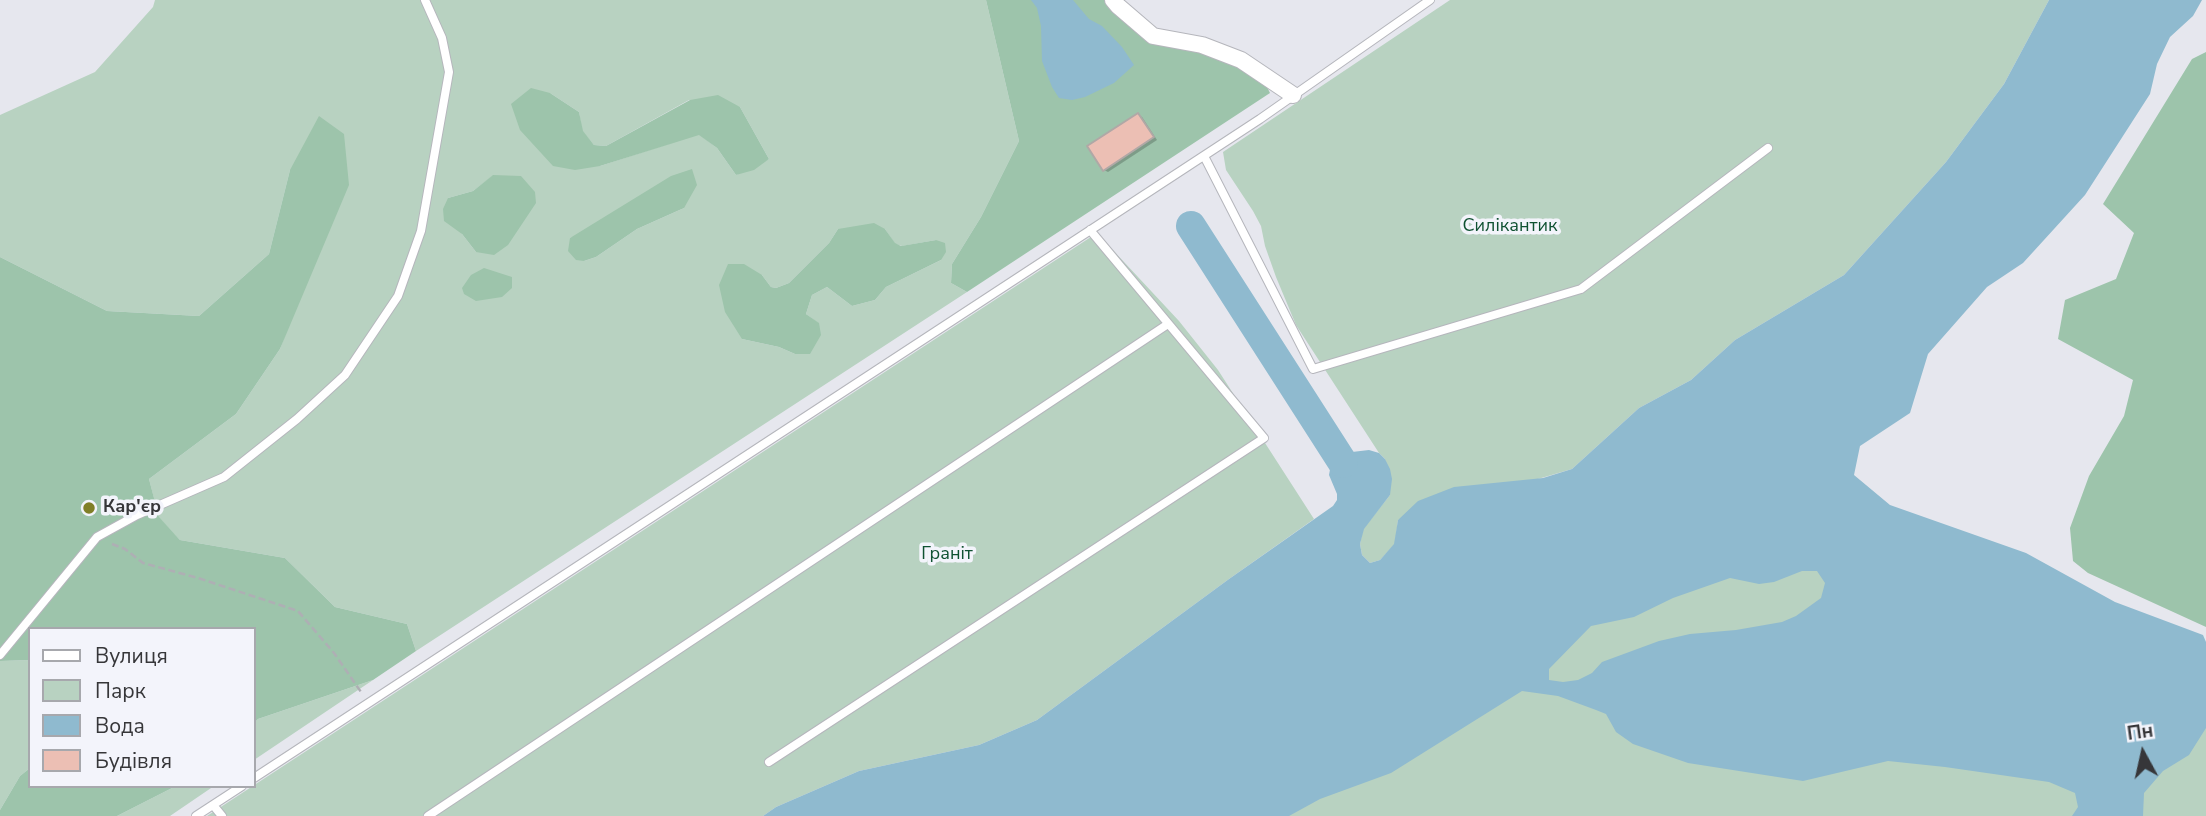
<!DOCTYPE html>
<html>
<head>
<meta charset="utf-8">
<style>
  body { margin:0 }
  #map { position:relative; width:2206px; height:816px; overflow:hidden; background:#e6e7ee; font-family:"Nunito Sans",sans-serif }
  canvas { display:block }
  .legend { position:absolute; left:28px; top:627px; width:228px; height:161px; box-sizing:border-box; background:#f3f4fb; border:2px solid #a7a8ad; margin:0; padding:9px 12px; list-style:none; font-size:21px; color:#363639 }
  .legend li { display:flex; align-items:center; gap:14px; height:35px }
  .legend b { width:35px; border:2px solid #a7a8ad }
  .north { position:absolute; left:2108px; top:718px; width:70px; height:70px; -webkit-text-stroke:5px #f3f4fb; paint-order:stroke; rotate:352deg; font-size:19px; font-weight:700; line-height:28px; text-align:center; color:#363639 }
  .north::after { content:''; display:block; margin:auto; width:24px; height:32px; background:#363639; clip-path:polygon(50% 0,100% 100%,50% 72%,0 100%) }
</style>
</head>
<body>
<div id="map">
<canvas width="2206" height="816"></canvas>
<ul class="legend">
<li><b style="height:9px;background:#fff"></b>Вулиця</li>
<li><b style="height:19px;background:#b8d2c1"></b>Парк</li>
<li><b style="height:19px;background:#8fbacf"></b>Вода</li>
<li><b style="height:19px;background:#ecbfb4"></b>Будівля</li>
</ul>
<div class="north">Пн</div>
</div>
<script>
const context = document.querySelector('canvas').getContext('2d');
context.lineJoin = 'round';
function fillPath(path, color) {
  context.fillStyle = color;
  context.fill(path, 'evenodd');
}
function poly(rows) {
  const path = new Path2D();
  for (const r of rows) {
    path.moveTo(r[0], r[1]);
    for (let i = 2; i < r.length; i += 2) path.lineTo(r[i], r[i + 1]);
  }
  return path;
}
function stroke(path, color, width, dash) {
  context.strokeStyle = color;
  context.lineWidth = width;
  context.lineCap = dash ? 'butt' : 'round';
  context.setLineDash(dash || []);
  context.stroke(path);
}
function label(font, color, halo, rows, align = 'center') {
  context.font = font + ' "Nunito Sans",sans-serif';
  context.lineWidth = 7;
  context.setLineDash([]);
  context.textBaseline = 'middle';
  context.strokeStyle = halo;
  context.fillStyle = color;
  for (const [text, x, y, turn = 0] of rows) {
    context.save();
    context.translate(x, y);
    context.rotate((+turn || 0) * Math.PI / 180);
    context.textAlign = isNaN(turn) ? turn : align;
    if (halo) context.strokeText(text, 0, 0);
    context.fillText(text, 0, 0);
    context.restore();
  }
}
const green = poly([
  [155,0,986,0,1019,141,981,217,952,264,951,283,967,292,416,651,407,624,335,607,285,558,180,540,159,518,149,479,236,414,280,349,286,333,290,170,269,254,199,316,107,311,0,257,0,115,95,72,153,7],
  [550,93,579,112,582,131,594,145,606,146,689,100,740,107,769,159,736,175,717,148,699,134,600,166],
  [494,175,476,252,462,234,448,198,473,191],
  [684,208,637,229,596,257,584,261,570,238],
  [838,229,885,229,895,244,902,246,936,240,941,260,886,287,875,300,852,306,827,287,812,295,806,314,818,323,795,354,779,347,742,339,762,275,771,287,776,288,789,283,829,243],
  [1450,0,2049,0,2004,84,1946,162,1844,275,1735,340,1691,380,1639,408,1572,469,1398,520,1395,544,1380,560,1370,563,1362,555,1360,544,1363,529,1390,495,1385,459,1379,453,1296,325,1276,277,1265,246,1261,226,1253,211,1226,170,1223,152],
  [1097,233,1179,321,1218,370,1314,519,1229,579,1037,720,979,745,859,771,776,807,763,816,207,816],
  [1828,509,2206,715,2206,816,1155,816],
  [30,660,30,768,20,776,0,810,0,661],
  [373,680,254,760,254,723,258,719],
  [176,786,214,786,170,816,117,816]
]);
const forest = poly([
  [986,0,1117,0,1153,29,1262,77,1270,93,967,292,951,283,952,264,981,217,1019,141],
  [2206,52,2206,627,2088,573,2073,561,2070,528,2089,476,2124,416,2133,380,2058,339,2065,300,2116,279,2134,233,2103,204,2192,59],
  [531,88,550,93,579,112,583,131,594,145,606,146,690,100,718,95,740,107,769,159,754,170,736,175,717,148,699,135,600,166,575,170,553,166,520,130,511,104],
  [319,116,344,134,349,185,280,349,236,414,149,479,159,517,180,540,285,558,335,607,407,624,416,651,373,680,258,719,254,723,254,629,30,629,30,660,0,661,0,257,107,311,199,316,269,254,290,170],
  [692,169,697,185,684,208,637,229,596,257,584,261,576,260,568,251,570,238,671,176],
  [493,175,521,176,535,192,536,203,508,245,494,255,476,252,462,234,444,221,443,209,448,198,473,191],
  [874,223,885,229,895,243,901,246,936,240,945,243,946,252,941,260,886,287,875,300,852,306,827,287,812,295,806,314,819,323,821,335,810,354,795,354,779,347,742,339,725,312,719,285,728,264,744,264,762,275,771,287,776,288,789,283,829,243,838,229],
  [484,268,512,277,512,288,502,297,476,301,464,294,462,288,471,275],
  [30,768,30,786,176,786,117,816,0,816,0,810,20,776]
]);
const water = poly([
  [1031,0,1073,0,1089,19,1102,26,1122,47,1134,65,1114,83,1085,97,1072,100,1059,98,1052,87,1042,61,1041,26,1037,8],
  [2049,0,2202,0,2193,16,2170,37,2157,64,2150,94,2085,195,2023,263,1987,287,1928,354,1910,413,1860,446,1854,475,1890,505,2026,553,2115,602,2203,635,2206,642,2206,728,2189,755,2163,771,2144,793,2143,816,2072,816,2078,807,2075,793,2049,782,1945,767,1888,761,1803,781,1688,763,1633,744,1616,732,1606,714,1596,710,1558,696,1522,691,1391,773,1320,799,1289,816,763,816,776,807,859,771,979,745,1037,720,1229,579,1333,506,1337,500,1337,494,1329,475,1331,464,1338,456,1352,452,1369,450,1379,453,1385,459,1390,469,1392,479,1390,495,1364,529,1360,544,1362,555,1370,563,1380,560,1394,544,1398,520,1418,501,1454,487,1543,478,1572,469,1639,408,1691,380,1735,340,1844,275,1946,162,2004,84],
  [1802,571,1817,571,1825,583,1821,598,1796,616,1782,622,1736,630,1690,634,1659,641,1602,662,1592,673,1578,680,1563,682,1549,680,1549,669,1591,626,1634,617,1673,598,1730,578,1759,584,1774,582]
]);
const shadow = poly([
  [1138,115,1142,117,1157,140,1108,172,1104,170]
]);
const river = poly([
  [1191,226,1343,463]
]);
const building = poly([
  [1138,113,1154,137,1103,171,1087,146,1138,113]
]);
const path = poly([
  [112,544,125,549,143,563,198,578,298,611,334,653,361,692]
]);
const lane = poly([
  [1204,156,1313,369,1581,289,1768,148],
  [0,655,97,537,137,515,224,477,297,419,345,375,398,296,421,231,449,72,442,38,425,0],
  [769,762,1264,438,1090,230],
  [254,778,1260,119,1430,0],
  [213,805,222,816],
  [196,816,242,786],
  [428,816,1168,324]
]);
const street = poly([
  [1113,0,1118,6,1153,36,1202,45,1241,60,1293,95]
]);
const markers = [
  [89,508,7,"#807f27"]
];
const parkNames = [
  ["Силікантик",1510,227],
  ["Граніт",947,555]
];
const poiNames = [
  ["Кар'єр",103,508]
];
fillPath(green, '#b8d2c1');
fillPath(forest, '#9dc4ab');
fillPath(water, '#8fbacf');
fillPath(shadow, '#0003');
stroke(river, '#8fbacf', 30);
fillPath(building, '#ecbfb4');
stroke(building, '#b0a8a6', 2);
stroke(lane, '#b5b6bc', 10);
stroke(street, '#b5b6bc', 18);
stroke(path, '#aeafb4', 2.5, [7, 3.5]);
stroke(lane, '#fff', 8);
stroke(street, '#fff', 16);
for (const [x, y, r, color] of markers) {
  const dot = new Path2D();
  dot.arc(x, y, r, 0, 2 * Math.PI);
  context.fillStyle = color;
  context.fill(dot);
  stroke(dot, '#f3f4fb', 2.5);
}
label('18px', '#0f5131', '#f3f4fb', parkNames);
label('bold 18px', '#363639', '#f3f4fb', poiNames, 'left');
</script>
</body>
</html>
